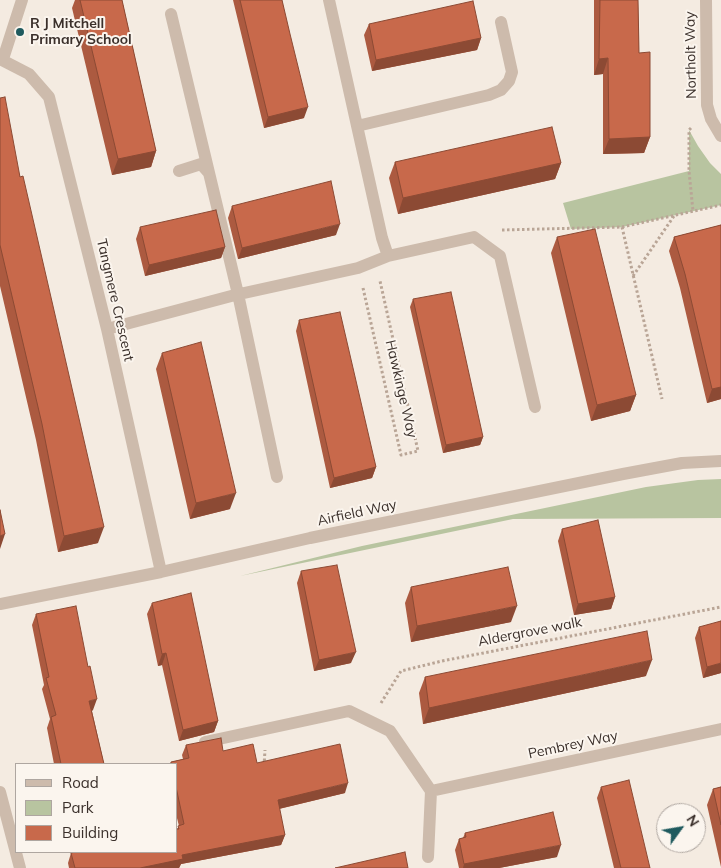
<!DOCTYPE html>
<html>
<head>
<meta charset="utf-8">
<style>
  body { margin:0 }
  #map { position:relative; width:721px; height:868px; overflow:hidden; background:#f4ebe1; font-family:Mulish,sans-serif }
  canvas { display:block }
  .legend { position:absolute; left:15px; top:763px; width:162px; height:90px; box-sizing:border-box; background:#fbf5ee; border:1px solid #aea6a0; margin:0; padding:6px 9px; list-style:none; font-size:15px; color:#3b302b }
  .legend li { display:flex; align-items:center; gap:10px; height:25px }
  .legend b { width:25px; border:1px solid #aea6a0 }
  .north { position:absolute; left:656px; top:803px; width:50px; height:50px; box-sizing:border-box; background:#fbf5ee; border:1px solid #aea6a0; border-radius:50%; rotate:58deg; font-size:14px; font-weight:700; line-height:20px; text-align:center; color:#3b302b }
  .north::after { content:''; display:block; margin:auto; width:18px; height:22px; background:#1f5a5e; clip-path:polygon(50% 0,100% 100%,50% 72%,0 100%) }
</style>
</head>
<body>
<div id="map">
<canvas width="721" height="868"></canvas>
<ul class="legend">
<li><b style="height:6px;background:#cdbbac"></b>Road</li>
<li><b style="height:14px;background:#b8c4a0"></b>Park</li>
<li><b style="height:14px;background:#c8694b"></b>Building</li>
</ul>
<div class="north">N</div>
</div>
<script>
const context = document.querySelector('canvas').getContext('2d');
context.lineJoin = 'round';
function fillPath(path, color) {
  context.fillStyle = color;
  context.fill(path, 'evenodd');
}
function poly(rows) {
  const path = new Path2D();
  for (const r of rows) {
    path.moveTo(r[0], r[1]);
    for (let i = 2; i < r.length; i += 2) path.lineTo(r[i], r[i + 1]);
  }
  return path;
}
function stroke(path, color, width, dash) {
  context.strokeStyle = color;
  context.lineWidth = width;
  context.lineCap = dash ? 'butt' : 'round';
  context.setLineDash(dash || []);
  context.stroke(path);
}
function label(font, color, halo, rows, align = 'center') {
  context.font = font + ' Mulish,sans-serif';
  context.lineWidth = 4;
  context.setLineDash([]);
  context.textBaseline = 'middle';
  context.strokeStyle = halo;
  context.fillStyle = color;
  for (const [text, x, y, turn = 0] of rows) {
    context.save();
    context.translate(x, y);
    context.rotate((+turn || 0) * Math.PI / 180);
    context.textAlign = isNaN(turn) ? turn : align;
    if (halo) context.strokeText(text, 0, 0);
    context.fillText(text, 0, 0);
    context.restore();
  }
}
const green = poly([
  [689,130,698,146,710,163,721,174,721,205,622,227,571,229,563,203,689,171],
  [721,479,721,518,513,519,240,576,362,546,646,487,698,480]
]);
const path = poly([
  [691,128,689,130,689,171,693,211],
  [622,227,662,399],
  [502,230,622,227,721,205],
  [633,276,674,216],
  [363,288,401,455,418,451,380,281],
  [381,703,401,671,442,661,721,607],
  [264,766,265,750]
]);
const minor = poly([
  [706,0,707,105,711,119,721,136],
  [171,14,238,294,277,477],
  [0,59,29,74,49,97,107,329,161,572],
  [3,59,22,0],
  [357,126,489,95,501,90,509,81,512,72,501,22],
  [179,171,201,164,209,173],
  [388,256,474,237,500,256,535,407],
  [107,329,235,295,358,268,388,256,382,238,329,0],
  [0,604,161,572,310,538,623,474,682,463,721,461],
  [205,742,349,711,390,731,431,791,428,857],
  [431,791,721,729],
  [0,792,20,868]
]);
const wall = poly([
  [75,0,122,0,156,151,151,167,112,175,72,8],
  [233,0,282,0,304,118,264,128],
  [594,0,638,0,639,53,650,137,644,153,603,154,603,74,594,75],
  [369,24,481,38,477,50,372,71,364,35],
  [0,98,20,177,98,543,58,552,36,440,0,286],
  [395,162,561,163,555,179,398,214,389,178],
  [232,206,336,235,238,259,228,218],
  [721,225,721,399,707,403,680,288,669,251,674,237],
  [140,227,225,247,221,258,145,276,136,239],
  [557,237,636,395,630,411,591,421,551,253],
  [413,299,483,437,480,445,443,453,410,307],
  [299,320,376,467,372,478,330,488,296,331],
  [162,353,230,509,190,519,156,369],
  [562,529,615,597,611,609,574,615,558,541],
  [301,571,351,663,314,671,297,583],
  [411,587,511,622,411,642,405,603],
  [152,603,218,721,214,732,179,741,162,665,158,666,147,614],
  [36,614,93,710,92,711,104,764,54,764,47,728,50,719,42,689,44,685,32,625],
  [699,627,721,673,703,678,695,638],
  [646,676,423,724,419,693,425,677],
  [186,745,223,751,257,763,345,793,279,809,285,835,281,845,181,864,179,868,69,868,68,863,71,853,177,829,179,826,176,814,176,764,170,764,171,762,183,759,182,755],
  [601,787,650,868,614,868,597,798],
  [721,787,721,867,707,805,713,789],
  [465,833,557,857,499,868,459,868,455,850,459,839,463,838]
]);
const shadedWall = poly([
  [481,38,477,50,372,71,376,60],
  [608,58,603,74,594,75,599,59],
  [308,107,304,118,264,128,268,117],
  [650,137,644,153,603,154,609,139],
  [156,151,151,167,112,175,118,159],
  [561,163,555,179,398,214,403,198],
  [340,224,336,235,238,259,242,248],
  [225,247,221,258,145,276,149,265],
  [721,387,721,399,707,403,712,389],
  [636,395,630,411,591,421,597,405],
  [483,437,480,445,443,453,446,445],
  [376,467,372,478,330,488,334,478],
  [236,493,230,509,190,519,196,503],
  [104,527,98,543,58,552,64,536],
  [5,534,0,549,0,536],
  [615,597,611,609,574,615,578,604],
  [517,606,511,622,411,642,417,626],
  [356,652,351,663,314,671,319,660],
  [166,653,162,665,158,666,162,654],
  [652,660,646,676,423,724,429,708],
  [721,663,721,673,703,678,707,667],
  [97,699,93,710,85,712,89,701],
  [218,721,214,732,179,741,183,730],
  [348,783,345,793,274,810,278,800],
  [285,835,281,845,181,864,179,868,140,868,182,855],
  [561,845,557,857,499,868,463,868,464,864]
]);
const building = poly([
  [80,0,122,0,156,151,118,159,80,0],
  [240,0,282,0,290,34,308,107,268,117,240,0],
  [600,0,638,0,639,53,650,52,650,137,609,139,608,58,599,59,600,0],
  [473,1,481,38,376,60,369,24,473,1],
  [5,97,20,177,23,176,104,527,64,536,42,424,0,245,0,98,5,97],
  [552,127,561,163,403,198,395,162,552,127],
  [331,181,340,224,242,248,232,206,331,181],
  [216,210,225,247,149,265,140,227,216,210],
  [721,225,721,387,712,389,685,274,674,237,721,225],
  [595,229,636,395,597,405,557,237,595,229],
  [451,292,483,437,446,445,413,299,451,292],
  [340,312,376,467,334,478,299,320,340,312],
  [201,342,236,493,196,503,162,353,201,342],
  [0,510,5,534,0,536,0,510],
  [598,520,615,597,578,604,562,529,598,520],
  [337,565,356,652,319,660,301,571,337,565],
  [508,567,517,606,417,626,411,587,508,567],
  [191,593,218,721,183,730,166,653,162,654,152,603,191,593],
  [76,606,88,667,90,666,97,699,89,701,104,764,61,764,51,717,56,715,46,678,49,677,36,614,76,606],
  [721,621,721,663,707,667,699,627,721,621],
  [647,631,652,660,429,708,425,677,647,631],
  [221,738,223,751,253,744,257,763,340,744,348,783,278,800,285,835,182,855,183,859,140,868,75,868,71,853,76,852,176,852,176,829,179,829,178,826,184,824,176,787,176,764,171,764,171,762,189,758,186,745,221,738],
  [629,780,650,868,621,868,601,787,629,780],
  [721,787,721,825,713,789,721,787],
  [553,812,561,845,464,864,459,839,466,837,465,833,553,812],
  [405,852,408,868,335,868,405,852]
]);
const markers = [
  [20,32,5,"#1f5a5e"]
];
const poiNames = [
  ["R J Mitchell",30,24],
  ["Primary School",30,40]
];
const streetNames = [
  ["Northolt Way",691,55,-91],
  ["Tangmere Crescent",115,300,77],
  ["Hawkinge Way",401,389,77],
  ["Airfield Way",357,513,-12],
  ["Aldergrove walk",530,632,-11],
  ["Pembrey Way",573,745,-12]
];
fillPath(green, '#b8c4a0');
stroke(path, '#b9a596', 3, [2.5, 2.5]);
stroke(minor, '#cdbbac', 12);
fillPath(wall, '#ac5a40');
fillPath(shadedWall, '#8c4a34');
fillPath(building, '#c8694b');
stroke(building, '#8c4a34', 1);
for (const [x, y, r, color] of markers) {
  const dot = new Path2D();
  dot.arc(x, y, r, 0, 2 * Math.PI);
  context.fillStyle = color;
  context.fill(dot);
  stroke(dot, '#fbf5ee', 2);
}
label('bold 14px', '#3b302b', '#fbf5ee', poiNames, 'left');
label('14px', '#3b302b', '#fbf5ee', streetNames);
</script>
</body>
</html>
